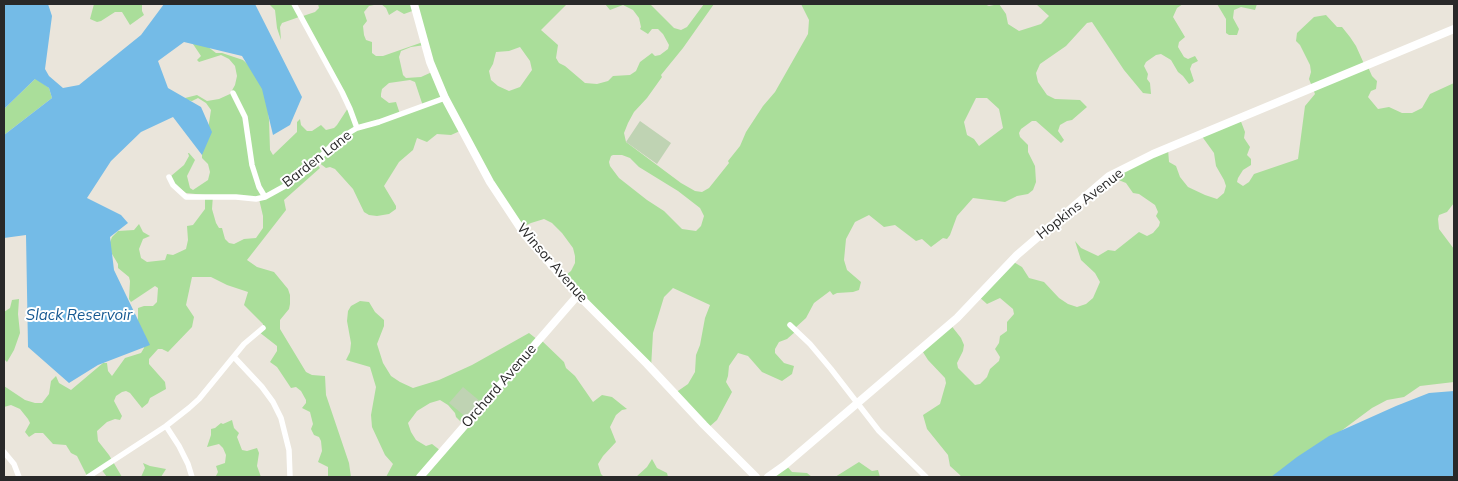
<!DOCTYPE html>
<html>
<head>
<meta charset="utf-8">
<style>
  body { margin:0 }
  #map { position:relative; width:1458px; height:481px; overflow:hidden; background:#eae5db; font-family:Mulish,sans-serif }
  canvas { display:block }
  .frame { position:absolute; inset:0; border:5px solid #292929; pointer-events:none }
</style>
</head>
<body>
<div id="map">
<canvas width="1458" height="481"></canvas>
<div class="frame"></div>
</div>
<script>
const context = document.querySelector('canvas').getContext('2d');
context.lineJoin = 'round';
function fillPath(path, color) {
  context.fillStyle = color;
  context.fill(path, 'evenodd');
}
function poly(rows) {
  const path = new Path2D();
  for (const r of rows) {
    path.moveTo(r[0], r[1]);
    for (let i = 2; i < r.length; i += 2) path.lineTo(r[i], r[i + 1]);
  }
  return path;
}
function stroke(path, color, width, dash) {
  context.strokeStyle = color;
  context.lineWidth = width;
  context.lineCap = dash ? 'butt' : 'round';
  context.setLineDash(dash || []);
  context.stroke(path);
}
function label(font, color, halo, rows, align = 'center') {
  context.font = font + ' Mulish,sans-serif';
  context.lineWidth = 4;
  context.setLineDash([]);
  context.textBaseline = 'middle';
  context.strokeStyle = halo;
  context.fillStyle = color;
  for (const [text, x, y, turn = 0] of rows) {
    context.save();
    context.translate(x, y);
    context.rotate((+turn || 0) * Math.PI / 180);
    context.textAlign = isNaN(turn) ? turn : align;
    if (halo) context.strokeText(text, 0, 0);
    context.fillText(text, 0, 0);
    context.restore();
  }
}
const green = poly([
  [94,4,142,4,142,11,144,15,130,25,122,12,115,12,101,21,97,22,90,19],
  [269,4,293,4,300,17,315,12,319,8,318,4,379,4,369,6,364,12,367,21,363,26,364,35,366,40,372,42,372,53,376,56,383,56,423,42,415,10,404,14,397,10,389,15,386,8,381,4,567,4,541,30,558,45,556,58,559,63,565,66,585,83,597,84,608,81,613,76,630,75,636,71,640,62,652,53,655,56,660,55,668,49,669,45,663,34,658,29,652,29,648,34,640,29,641,27,639,18,633,10,623,5,610,10,605,4,650,4,674,28,681,30,687,27,704,4,714,4,683,48,661,75,662,77,647,98,634,112,628,123,624,133,626,142,681,183,695,191,702,192,709,188,729,163,728,161,740,146,746,132,763,106,775,92,808,34,809,20,801,4,984,4,989,6,999,4,1006,14,1008,24,1019,31,1041,24,1049,16,1036,4,1183,4,1177,8,1173,17,1185,37,1179,42,1178,47,1184,57,1188,59,1195,56,1198,61,1192,64,1190,69,1194,81,1189,84,1183,76,1178,72,1171,60,1161,54,1156,55,1146,62,1144,66,1148,74,1147,79,1150,83,1151,94,1143,93,1124,70,1092,22,1087,23,1066,46,1040,64,1036,73,1038,82,1047,95,1055,99,1080,100,1087,107,1072,120,1067,121,1060,125,1058,131,1064,140,1061,143,1036,121,1032,121,1021,129,1019,133,1020,137,1028,145,1028,152,1035,166,1036,182,1033,190,1028,194,1017,196,1005,202,973,198,957,216,950,235,947,239,943,238,931,247,922,239,916,241,895,225,884,227,869,215,855,222,846,239,844,260,847,270,861,282,859,290,853,292,837,293,833,295,830,291,814,303,806,318,794,329,795,332,787,339,779,342,775,349,775,353,784,363,794,366,792,374,782,381,762,372,748,356,738,353,729,366,728,376,726,382,732,392,717,420,709,427,675,393,688,384,695,372,696,355,700,345,705,318,710,305,673,288,664,297,653,333,651,368,562,278,571,271,575,263,575,256,573,248,562,233,552,223,544,219,531,223,520,228,460,131,451,135,437,134,427,142,417,138,413,150,399,162,384,186,396,206,396,209,389,214,377,216,369,215,364,212,353,189,335,169,330,167,326,168,318,162,316,163,320,168,284,200,286,210,247,260,257,267,274,272,288,289,290,295,290,304,289,309,280,320,280,329,306,372,312,375,325,376,326,395,349,463,351,477,328,477,328,467,318,462,322,451,321,441,319,437,314,435,311,429,313,424,310,412,302,408,306,403,306,400,301,391,296,387,291,388,277,367,270,362,277,351,277,346,259,332,263,327,263,324,244,305,248,292,227,285,211,277,192,277,186,305,194,317,192,327,168,352,162,349,158,349,149,359,149,364,165,382,166,389,150,398,148,403,142,408,130,393,126,391,122,392,116,396,114,401,122,416,120,420,115,419,107,422,97,431,98,441,109,455,122,477,107,477,101,469,87,476,77,456,71,453,66,445,53,444,43,433,35,433,29,437,25,432,30,423,28,419,20,409,11,405,4,407,4,386,25,400,35,403,42,403,49,394,51,381,56,376,59,383,71,390,103,363,107,363,108,371,112,376,125,358,141,353,144,348,145,335,138,323,138,308,144,306,153,306,157,302,158,288,155,286,131,302,129,299,130,281,129,277,118,268,118,264,112,254,109,245,112,237,118,231,134,230,139,224,143,232,150,236,143,239,139,249,141,258,147,262,165,260,167,254,173,255,186,249,188,240,187,226,193,225,205,209,205,195,186,193,174,184,171,176,184,165,189,156,188,153,189,153,195,160,187,176,190,188,193,190,208,180,210,172,208,164,202,158,202,153,207,136,211,110,206,103,198,98,192,101,181,99,197,95,207,101,219,99,230,94,235,85,237,76,235,66,229,59,221,55,199,62,197,60,201,56,191,41,199,40,216,53,222,53,243,60,265,80,269,120,270,150,273,155,297,132,297,122,300,119,301,125,307,131,312,131,321,125,326,130,334,128,337,125,348,108,299,17,282,23,280,27,281,40,277,28,275,10],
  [425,45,432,72,421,77,406,78,403,75,399,57,401,51,411,47],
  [520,47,530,61,532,70,520,87,509,91,498,86,491,80,489,71,493,64,496,52,509,51],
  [410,80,415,82,423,106,400,114,396,102,389,103,381,97,381,94,382,89,389,83],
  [976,98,987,98,999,109,1003,128,979,146,974,139,967,135,964,122],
  [613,155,622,155,630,158,639,167,678,191,700,208,704,216,701,226,696,231,682,229,664,211,647,200,619,178,610,166,609,162,611,156],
  [213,195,259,199,263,216,263,228,256,238,244,239,234,244,229,243,225,239,222,228,219,228,216,223,212,209],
  [1217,4,1257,4,1255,10,1241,7,1234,10,1233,18,1239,29,1237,35,1229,35,1226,33,1226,19],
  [1326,15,1337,27,1342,27,1350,37,1356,46,1365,66,1368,67,1372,76,1377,81,1376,89,1371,91,1368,97,1378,109,1389,107,1402,113,1412,113,1422,108,1430,94,1454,83,1454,203,1447,212,1439,215,1438,219,1439,229,1454,249,1454,382,1420,386,1404,397,1387,400,1372,408,1279,477,961,477,960,475,950,466,948,455,927,429,923,415,940,404,946,383,945,378,928,360,921,349,950,324,961,338,964,345,963,351,957,363,958,368,975,385,980,384,987,377,990,369,999,361,1000,357,995,349,999,343,1000,336,1007,331,1007,322,1014,314,1013,309,1000,298,987,304,978,296,1012,261,1022,267,1029,278,1044,282,1059,298,1068,304,1077,307,1086,304,1093,298,1100,282,1095,273,1081,260,1075,241,1081,248,1098,256,1108,250,1115,251,1139,232,1147,236,1153,233,1159,226,1160,222,1156,216,1158,212,1155,205,1139,194,1133,193,1126,183,1111,177,1168,149,1169,162,1176,166,1180,177,1188,187,1205,195,1217,199,1224,193,1226,186,1224,180,1216,166,1214,153,1201,135,1240,119,1245,132,1244,138,1250,147,1247,155,1251,159,1251,165,1243,170,1238,178,1237,182,1243,186,1249,182,1254,174,1298,159,1305,106,1315,94,1309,79,1311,72,1310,65,1300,45,1296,41,1297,33,1314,17],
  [36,78,49,88,52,98,4,135,4,109],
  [19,299,18,314,20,333,14,350,7,362,4,359,4,312,10,308,12,300],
  [360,301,369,302,375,312,384,320,384,326,377,344,383,363,391,376,400,382,413,388,439,380,472,365,529,333,538,340,540,339,564,362,566,368,575,376,593,402,602,395,612,397,627,409,622,410,616,415,610,427,616,442,603,456,598,464,601,474,604,477,386,477,393,464,385,455,372,427,371,415,376,387,370,367,346,360,350,352,351,343,347,321,348,311,351,306],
  [440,400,448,405,455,413,456,417,464,425,441,451,432,444,426,446,416,440,411,432,408,423,417,411,430,403],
  [232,420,234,428,239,433,237,437,242,450,247,451,257,448,259,453,257,466,261,477,216,476,218,472,216,466,225,463,226,455,223,448,219,444,207,447,211,435,211,429,215,428,221,423,223,424],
  [652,459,657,468,667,473,668,477,636,477,647,467],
  [859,462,872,471,878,470,880,477,835,477],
  [143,463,150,466,166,469,161,477,141,477,145,468],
  [785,464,792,472,807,473,812,477,767,477]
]);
const cemetery = poly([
  [640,121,671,143,657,164,626,142],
  [463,387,481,402,467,418,449,403]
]);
const water = poly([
  [4,4,48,4,52,16,45,69,49,76,63,88,79,85,141,35,164,4,255,4,302,97,290,125,273,135,262,89,242,56,184,42,158,61,168,88,201,107,212,132,202,155,173,117,141,132,111,161,87,198,121,215,128,223,110,237,114,270,150,345,98,365,69,383,28,347,26,235,4,238,4,135,52,98,49,88,35,79,4,109],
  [1454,391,1454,477,1271,477,1297,457,1329,436,1396,406,1429,393]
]);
const street = poly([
  [294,4,342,92,350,109,357,128],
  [233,93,245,117,252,165,259,187,265,197],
  [169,177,173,185,186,197,236,197,256,199,265,197,285,186,304,173,337,140,357,128,379,122,445,98],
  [790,325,810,344,831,369,879,431,926,477],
  [234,357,262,387,273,402,281,418,289,450,290,477],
  [166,426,179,446,188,464,192,477],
  [4,452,14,464,19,477],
  [88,477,166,426,189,408,199,399,244,344,263,328]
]);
const secondary = poly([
  [414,4,430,62,445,98,490,182,525,235,578,295,647,364,704,425,756,477],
  [420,477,578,295],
  [768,477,785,465,957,318,1017,255,1109,176,1153,154,1454,29]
]);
const streetNames = [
  ["Barden Lane",317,159,-38],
  ["Hopkins Avenue",1080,204,-38],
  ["Winsor Avenue",552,263,49],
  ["Orchard Avenue",499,386,-49]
];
const waterNames = [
  ["Slack Reservoir",79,315]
];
fillPath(green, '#aade9a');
fillPath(cemetery, '#bfd3b3');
fillPath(water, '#74bbe7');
stroke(street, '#fff', 5.5);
stroke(secondary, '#fff', 8);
label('14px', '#292929', '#fff', streetNames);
label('italic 15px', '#155891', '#fff', waterNames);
</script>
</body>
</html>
